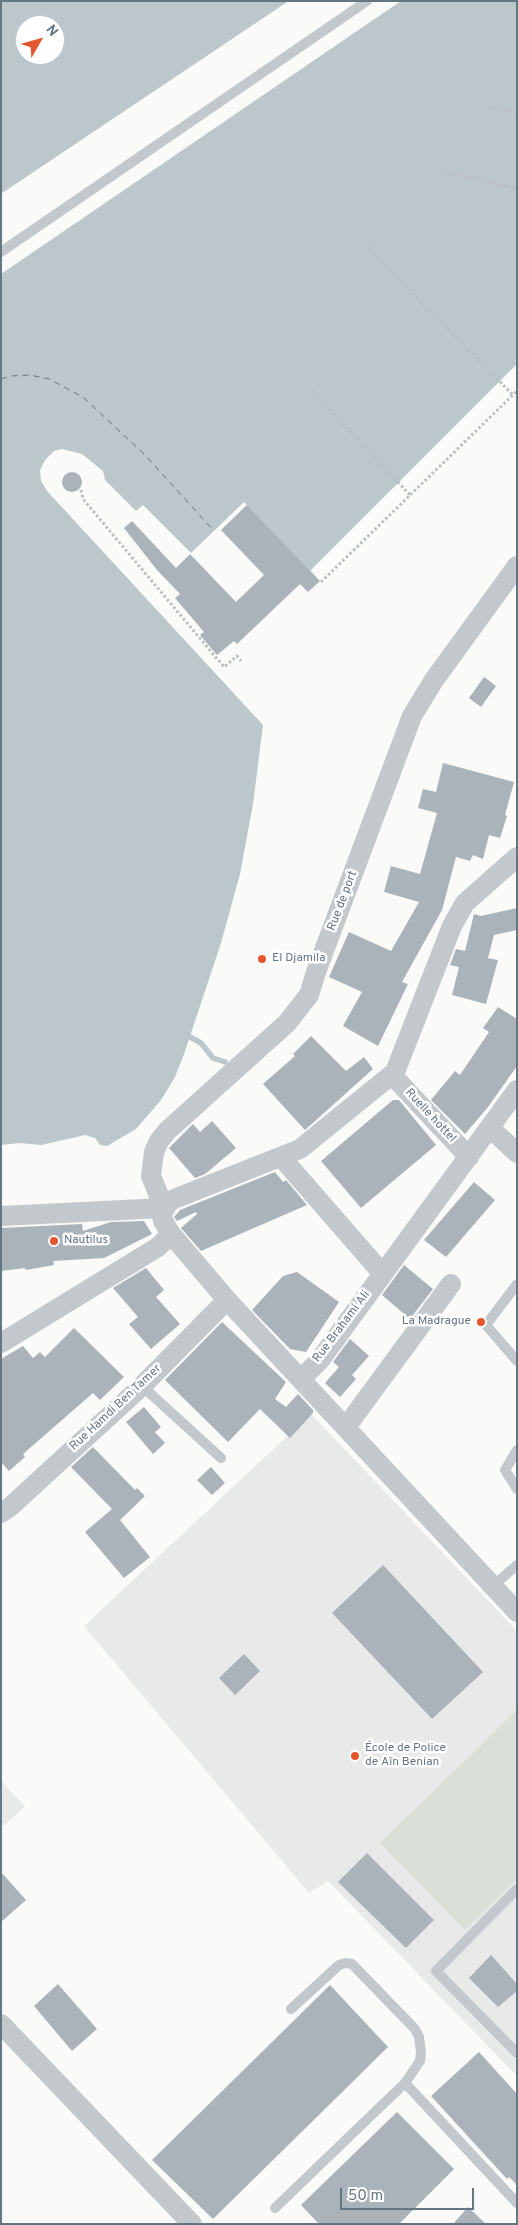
<!DOCTYPE html>
<html>
<head>
<meta charset="utf-8">
<style>
  body { margin:0 }
  #map { position:relative; width:518px; height:2225px; overflow:hidden; background:#fafaf8; font-family:Overpass,sans-serif }
  canvas { display:block }
  .frame { position:absolute; inset:0; border:2px solid #657683; pointer-events:none }
  .north { position:absolute; left:15px; top:15px; width:50px; height:50px; box-sizing:border-box; background:#fff; border:1px solid #c1c8cd; border-radius:50%; rotate:52deg; font-size:14px; font-weight:700; line-height:20px; text-align:center; color:#657683 }
  .north::after { content:''; display:block; margin:auto; width:18px; height:22px; background:#e4572e; clip-path:polygon(50% 0,100% 100%,50% 72%,0 100%) }
  .scale { position:absolute; left:340px; top:2188px; width:134px; height:22px; box-sizing:border-box; border:2px solid #657683; border-top:0; padding-left:6px; font-size:15px; line-height:18px; white-space:nowrap; color:#657683; -webkit-text-stroke:4px #fff; paint-order:stroke }
</style>
</head>
<body>
<div id="map">
<canvas width="518" height="2225"></canvas>
<div class="frame"></div>
<div class="north">N</div>
<div class="scale">50 m</div>
</div>
<script>
const context = document.querySelector('canvas').getContext('2d');
context.lineJoin = 'round';
function fillPath(path, color) {
  context.fillStyle = color;
  context.fill(path, 'evenodd');
}
function poly(rows) {
  const path = new Path2D();
  for (const r of rows) {
    if (r.length === 3) {
      path.moveTo(r[0] + r[2], r[1]);
      path.arc(r[0], r[1], r[2], 0, 2 * Math.PI);
      continue;
    }
    path.moveTo(r[0], r[1]);
    for (let i = 2; i < r.length; i += 2) path.lineTo(r[i], r[i + 1]);
  }
  return path;
}
function stroke(path, color, width, dash) {
  context.strokeStyle = color;
  context.lineWidth = width;
  context.lineCap = dash ? 'butt' : 'round';
  context.setLineDash(dash || []);
  context.stroke(path);
}
function label(font, color, halo, rows, align = 'center') {
  context.font = font + ' Overpass,sans-serif';
  context.lineWidth = 5;
  context.setLineDash([]);
  context.textBaseline = 'middle';
  context.strokeStyle = halo;
  context.fillStyle = color;
  for (const [text, x, y, turn = 0] of rows) {
    context.save();
    context.translate(x, y);
    context.rotate((+turn || 0) * Math.PI / 180);
    context.textAlign = isNaN(turn) ? turn : align;
    if (halo) context.strokeText(text, 0, 0);
    context.fillText(text, 0, 0);
    context.restore();
  }
}
const built = poly([
  [311,1414,517,1631,517,2076,328,1881,309,1893,84,1626],
  [1,1781,25,1806,1,1828]
]);
const green = poly([
  [517,1710,517,1879,465,1930,380,1843]
]);
const water = poly([
  [1,1,289,1,1,194],
  [25,25,55,25,55,55,25,55],
  [401,1,517,1,517,364,310,571,244,502,191,553,143,505,136,511,105,480,103,471,82,454,62,449,54,451,45,460,40,470,41,481,47,491,263,725,253,804,240,874,221,943,184,1054,175,1077,161,1100,136,1129,107,1146,100,1145,95,1138,85,1135,41,1145,19,1143,1,1145,1,274]
]);
const pier = poly([
  [289,1,292,1,1,197,1,194]
]);
const stream = poly([
  [190,1037,201,1043,213,1058,225,1062]
]);
const ferry = poly([
  [1,379,11,376,30,375,49,379,83,397,145,455,214,531]
]);
const building = poly([
  [72,482,10],
  [247,505,320,581,308,592,300,584,237,644,234,641,217,655,200,635,204,632,175,598,180,594,157,570,124,528,132,521,176,568,190,554,236,602,264,575,221,530],
  [484,677,496,686,481,707,469,698],
  [443,763,514,782,505,815,507,816,500,838,489,835,483,859,473,855,470,861,456,857,442,910,402,982,408,984,378,1046,343,1026,362,992,329,977,349,932,391,951,419,902,384,892,391,866,420,874,437,813,418,808,423,789,436,792],
  [517,908,517,930,494,935,488,958,498,960,486,1004,452,995,459,967,450,965,456,949,465,951,474,914,481,916],
  [498,1007,517,1019,517,1066,488,1107,465,1134,431,1100,455,1071,460,1075,489,1032,483,1028],
  [311,1036,346,1071,364,1057,373,1069,305,1130,263,1084,295,1056,293,1054],
  [393,1100,399,1100,436,1145,361,1208,321,1161],
  [212,1121,236,1148,205,1174,195,1178,169,1148,193,1124,200,1132],
  [275,1172,283,1182,286,1180,307,1205,201,1251,181,1228,197,1214,196,1212,177,1221,174,1217,180,1210],
  [474,1182,495,1200,446,1257,424,1240],
  [144,1221,152,1234,104,1258,53,1261,54,1265,26,1270,25,1268,1,1271,1,1228,82,1224,83,1231,111,1222],
  [404,1265,433,1289,410,1319,382,1295],
  [146,1268,164,1290,156,1297,180,1324,151,1349,129,1324,138,1317,113,1288],
  [297,1272,339,1302,306,1352,290,1349,252,1310,283,1276],
  [222,1322,286,1382,275,1399,286,1407,298,1394,313,1410,313,1413,290,1438,260,1409,228,1442,165,1380],
  [74,1328,124,1377,100,1400,93,1393,23,1454,25,1457,9,1471,1,1462,1,1359,23,1346,33,1358,40,1352,45,1357],
  [350,1339,369,1356,352,1375,356,1379,340,1397,325,1383,339,1367,333,1362],
  [144,1407,161,1427,155,1432,165,1443,153,1454,126,1422],
  [93,1447,135,1490,137,1488,145,1496,120,1520,150,1557,124,1578,85,1532,112,1509,71,1467],
  [211,1467,225,1483,212,1495,197,1480],
  [383,1565,483,1672,432,1719,332,1613],
  [244,1654,260,1671,235,1695,219,1678],
  [367,1853,434,1920,406,1948,338,1882],
  [1,1872,26,1900,1,1922],
  [491,1955,517,1984,517,1991,498,2007,469,1978],
  [58,1984,97,2029,72,2051,34,2006],
  [330,1985,388,2047,213,2219,152,2160],
  [479,2052,517,2094,517,2185,509,2177,507,2179,431,2096],
  [397,2112,454,2169,399,2224,319,2224,301,2205],
  [468,2207,486,2224,453,2224]
]);
const path = poly([
  [490,107,517,113],
  [445,171,517,189],
  [368,245,389,269,513,395],
  [312,391,410,495],
  [81,490,83,499,224,667,237,656,241,661],
  [321,582,517,391]
]);
const lane = poly([
  [1,252,367,1],
  [517,1284,486,1325,517,1361],
  [142,1386,221,1458],
  [517,1450,505,1470,517,1489],
  [493,1586,517,1565],
  [517,1889,436,1971,517,2053],
  [291,2009,339,1965,346,1963,352,1964,415,2029,419,2037,421,2052,420,2061,405,2083,517,2203],
  [275,2208,405,2083]
]);
const street = poly([
  [517,857,465,903,452,926,395,1072,300,1149,174,1199,168,1203,162,1214,163,1221,171,1234,227,1300,517,1612],
  [392,1075,469,1157],
  [490,1128,517,1153],
  [281,1157,382,1273],
  [1,1216,164,1208,151,1176,154,1152,159,1141,167,1131,287,1023,309,995,316,972,412,716,434,680,517,566],
  [1,1343,158,1247,171,1234],
  [301,1379,320,1360,517,1090],
  [346,1427,451,1284],
  [1,1513,10,1507,142,1386,227,1300],
  [1,2024,192,2224]
]);
const markers = [
  [262,959,5,"#e4572e"],
  [54,1241,5,"#e4572e"],
  [481,1322,5,"#e4572e"],
  [355,1756,5,"#e4572e"]
];
const streetNames = [
  ["Rue de port",343,901,-69],
  ["Ruelle hottel",430,1116,47],
  ["Rue Brahami Ali",342,1327,-53],
  ["Rue Hamdi Ben Tamer",116,1408,-43]
];
const poiNames = [
  ["El Djamila",272,959],
  ["Nautilus",64,1241],
  ["La Madrague",471,1322,"right"],
  ["École de Police",365,1749],
  ["de Aïn Benian",365,1763]
];
fillPath(built, '#e8e9e9');
fillPath(green, '#dadfd7');
fillPath(water, '#bbc7cb');
fillPath(pier, '#fafaf8');
stroke(stream, '#bbc7cb', 5.5);
stroke(ferry, '#60757c', 1, [6, 5]);
fillPath(building, '#aab3b9');
stroke(path, '#bbbfc2', 3, [2.5, 2.5]);
stroke(lane, '#c3c8cc', 10);
stroke(street, '#c3c8cc', 20);
for (const [x, y, r, color] of markers) {
  const dot = new Path2D();
  dot.arc(x, y, r, 0, 2 * Math.PI);
  context.fillStyle = color;
  context.fill(dot);
  stroke(dot, '#fff', 2);
}
label('12px', '#657683', '#fff', streetNames);
label('12px', '#657683', '#fff', poiNames, 'left');
</script>
</body>
</html>
